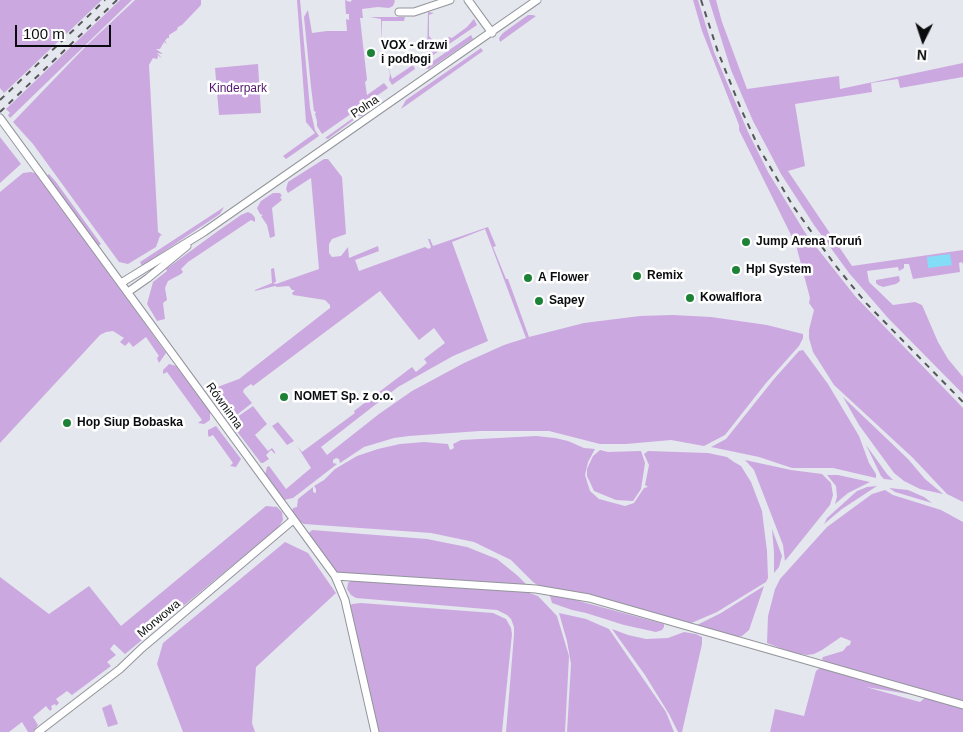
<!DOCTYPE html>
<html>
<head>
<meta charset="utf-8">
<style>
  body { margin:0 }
  #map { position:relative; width:963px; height:732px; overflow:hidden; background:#e4e7ed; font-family:Helvetica,sans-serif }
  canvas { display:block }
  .north { position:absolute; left:898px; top:15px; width:50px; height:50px; -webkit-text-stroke:4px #fff; paint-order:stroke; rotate:184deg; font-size:14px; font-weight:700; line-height:20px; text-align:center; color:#0b0c0e }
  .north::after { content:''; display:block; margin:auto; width:18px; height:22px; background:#0b0c0e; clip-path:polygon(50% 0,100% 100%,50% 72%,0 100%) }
  .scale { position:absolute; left:15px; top:25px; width:96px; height:22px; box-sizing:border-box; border:2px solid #0b0c0e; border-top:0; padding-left:6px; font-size:15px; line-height:18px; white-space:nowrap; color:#0b0c0e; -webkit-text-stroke:4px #fff; paint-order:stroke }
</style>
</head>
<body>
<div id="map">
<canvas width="963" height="732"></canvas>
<div class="north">N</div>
<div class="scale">100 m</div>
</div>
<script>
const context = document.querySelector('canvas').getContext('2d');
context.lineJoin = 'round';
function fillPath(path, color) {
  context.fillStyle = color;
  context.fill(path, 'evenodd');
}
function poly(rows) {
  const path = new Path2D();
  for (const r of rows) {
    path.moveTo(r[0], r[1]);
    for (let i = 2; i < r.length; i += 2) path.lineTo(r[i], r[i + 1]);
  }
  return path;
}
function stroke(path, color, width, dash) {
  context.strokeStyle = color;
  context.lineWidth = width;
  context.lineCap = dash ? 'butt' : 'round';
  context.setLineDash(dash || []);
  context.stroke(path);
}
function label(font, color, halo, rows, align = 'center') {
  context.font = font + ' Helvetica,sans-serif';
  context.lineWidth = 5;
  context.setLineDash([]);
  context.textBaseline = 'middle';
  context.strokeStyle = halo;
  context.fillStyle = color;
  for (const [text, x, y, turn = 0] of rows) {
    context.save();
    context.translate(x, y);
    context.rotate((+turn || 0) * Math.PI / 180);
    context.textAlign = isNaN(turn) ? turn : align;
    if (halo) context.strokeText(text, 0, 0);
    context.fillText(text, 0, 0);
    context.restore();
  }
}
const green = poly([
  [0,0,102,0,4,93,0,88],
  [120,0,132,0,10,118,8,115,10,113,6,109],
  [135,0,201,0,201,5,182,25,178,27,177,30,169,35,169,38,167,38,165,41,167,44,164,42,160,49,156,49,163,54,157,53,162,58,157,55,158,57,157,59,153,58,149,65,158,232,162,235,160,236,156,247,128,264,119,262,33,144,13,122,87,45],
  [297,0,300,0,310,108,315,130,319,136,286,159,283,156,315,133,306,122],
  [345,0,350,2,352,0,394,0,395,1,393,6,389,8,378,7,362,9,363,18,360,18,367,80,365,82,367,95,384,83,388,88,322,134,317,126,317,121,315,114,316,112,314,111,311,87,304,17,308,10,312,33,327,31,347,31,346,19,349,20,349,14,346,14],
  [693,0,698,0,714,52,748,132,768,172,806,234,855,296,963,408,963,502,947,494,913,458,834,385,813,352,809,338,809,330,814,310,809,303,810,298,796,245,739,130,739,125,702,31],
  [709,0,716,0,722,22,747,89,839,76,840,89,963,63,963,77,900,88,898,79,871,83,872,92,795,104,805,166,788,171,852,266,963,250,963,265,962,262,959,263,960,272,913,279,909,264,904,264,904,268,899,271,898,267,867,271,869,282,893,305,915,302,922,305,938,342,948,359,963,377,963,394,888,318,849,273,814,225,781,174,753,121,731,70],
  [428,12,434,13,429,15,429,36,437,45,449,37,452,38,467,27,473,20,474,19,477,25,420,64,417,61,427,54],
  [420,15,412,17,405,17,404,21,382,21,381,44,392,79,413,65,415,69,392,85,389,80,390,74,381,45,381,19,370,17,411,17],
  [532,15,536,16,500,42,499,38,503,33,528,15],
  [471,35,473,39,429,69,423,68],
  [481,48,483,51,401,109,406,100],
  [258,64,261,113,219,115,215,68],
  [367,108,369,111,364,114,366,113,364,113,362,116,359,116,328,139,325,138],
  [0,137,21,164,0,183],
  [324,159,328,159,342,177,346,234,332,239,329,244,329,253,332,257,341,256,348,247,349,258,378,246,379,251,355,260,359,271,425,247,429,249,431,247,428,239,430,239,433,246,488,227,496,246,493,247,506,279,508,279,529,337,584,323,640,316,673,315,711,317,767,325,803,334,803,338,799,346,766,383,725,435,704,446,671,440,626,444,600,444,549,431,480,431,409,436,394,438,364,447,340,463,339,459,336,458,333,460,333,463,337,464,293,498,284,500,265,475,267,467,269,466,286,489,311,468,297,446,302,452,355,413,354,411,412,367,416,372,427,363,424,359,445,343,434,328,419,340,380,291,253,386,251,384,244,389,243,392,252,403,229,421,210,394,212,389,239,379,330,308,330,305,325,300,293,295,292,293,295,290,292,290,289,286,277,287,275,286,255,291,255,290,272,283,271,269,274,268,276,282,273,283,276,284,319,269,311,178,288,193,286,189,288,182],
  [485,229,526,338,504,345,464,363,412,391,379,414,327,455,321,447,398,387,453,356,488,341,452,242],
  [31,172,38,174,166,353,159,363,157,358,159,356,146,337,133,347,129,342,125,346,120,342,124,338,113,331,106,332,100,335,0,443,0,192,23,173],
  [49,174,56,182,101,244,98,246,47,176],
  [273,193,280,193,282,196,280,197,282,200,272,208,275,236,270,238,267,225,261,216,263,215,260,214,257,208,261,201],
  [224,207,220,214,142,266,140,262],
  [248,212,252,214,255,218,255,222,251,220,188,262,181,269,183,272,181,274,168,281,165,288,167,300,163,303,165,319,157,321,147,304,153,282,167,271,166,269,218,231,241,215],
  [899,276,900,281,896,284,883,287,878,285,876,283,876,280],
  [803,350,828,384,859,436,869,463,876,474,876,478,833,468,792,468,759,457,711,447,726,439,774,379,799,351],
  [169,364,176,366,210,412,210,420,204,424,198,423,202,420,167,372,163,374,163,370],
  [843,397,908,459,925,479,943,494,920,489,904,481,894,473,859,425],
  [253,406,267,424,255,435,268,451,272,448,275,452,275,454,271,450,266,455,269,459,263,463,261,463,230,422],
  [278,422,294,441,287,445,272,426],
  [216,426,241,459,236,467,230,466,233,463,213,435,209,437,208,435,208,430],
  [536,436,555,438,568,441,584,448,595,449,588,462,585,475,590,491,599,499,625,506,634,503,644,488,648,487,645,485,649,465,644,454,648,451,708,453,727,457,734,462,741,466,751,482,762,511,767,551,768,578,766,582,717,612,689,624,542,588,533,582,511,560,474,542,431,533,304,524,298,521,292,511,293,508,297,507,298,499,313,487,313,492,316,493,316,489,314,486,324,480,335,469,357,456,378,449,400,444,424,442,448,444,450,450,454,448,453,444,461,440],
  [866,445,887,474,893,480,884,479,881,476],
  [600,450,608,452,641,451,645,463,641,489,633,501,616,500,594,491,587,476,587,469,593,456],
  [745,460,791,470,822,474,831,483,833,495,830,505,785,561,783,545,754,470],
  [827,475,838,475,870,482,848,493,835,504,837,497,836,486],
  [877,486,842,509,824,524,827,518,857,491,867,487],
  [889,488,908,490,924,497,932,503,895,492],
  [885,490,893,495,941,510,963,522,963,701,825,662,822,659,823,657,843,651,847,646,850,645,851,641,841,637,822,650,814,654,807,655,793,653,767,643,768,616,775,589,780,579,827,527,872,494],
  [266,506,277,507,282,512,283,520,278,528,125,654,114,644,110,649,116,655,107,662,111,666,72,695,67,691,56,699,59,703,56,706,55,704,51,706,52,709,50,711,46,706,33,717,38,725,33,732,28,732,22,722,9,732,0,732,0,577,49,614,89,586,121,626],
  [772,529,782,556,779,567,774,573,774,553],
  [312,530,427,539,467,547,497,559,518,576,527,585,340,573,335,571,308,534],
  [285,542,308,553,336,593,256,667,252,723,255,732,183,732,157,664,163,643],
  [352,580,521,590,538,596,557,616,569,656,565,732,506,732,514,635,514,627,511,619,507,615,497,610,356,598,351,595,347,589,348,583],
  [764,586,749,630,742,636,737,637,697,625,721,613],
  [553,594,664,624,664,627,662,630,656,632,624,625,586,613,572,610,552,603,550,596],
  [361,603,493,613,506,619,511,628,512,634,502,732,376,732,350,610,350,606,352,604],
  [559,613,586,619,609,629,666,712,674,732,567,732,571,664,567,641],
  [612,629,628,635,646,639,668,638,684,632,696,634,702,637,702,644,682,732,678,732,669,714,645,675],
  [821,667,963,708,963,732,770,732,775,709,804,716,816,671],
  [866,687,926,697,920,702],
  [111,704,118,724,108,727,102,708]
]);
const water = poly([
  [950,254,952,265,928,268,927,257]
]);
const minor = poly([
  [468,0,492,33],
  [399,12,414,12,450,0],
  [0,118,335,576,345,600,375,732],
  [121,283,204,232,537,0],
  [128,292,148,278,187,246],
  [335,576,536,589,589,598,963,705],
  [38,732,120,669,142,648,293,520]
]);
const rail = poly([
  [701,0,718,52,741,109,759,148,793,206,835,265,866,303,963,402],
  [0,100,105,0],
  [0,112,117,0]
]);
const markers = [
  [371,53,5,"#1e8236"],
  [746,242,5,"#1e8236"],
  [736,270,5,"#1e8236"],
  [637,276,5,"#1e8236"],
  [528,278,5,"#1e8236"],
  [690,298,5,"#1e8236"],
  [539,301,5,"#1e8236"],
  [284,397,5,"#1e8236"],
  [67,423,5,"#1e8236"]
];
const poiNames = [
  ["VOX - drzwi",381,46],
  ["i podłogi",381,60],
  ["Jump Arena Toruń",756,242],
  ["Hpl System",746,270],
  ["Remix",647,276],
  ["A Flower",538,278],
  ["Kowalflora",700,298],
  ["Sapey",549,301],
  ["NOMET Sp. z o.o.",294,397],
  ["Hop Siup Bobaska",77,423]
];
const parkNames = [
  ["Kinderpark",238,89]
];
const streetNames = [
  ["Polna",365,107,-34],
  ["Równinna",224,406,54],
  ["Morwowa",159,619,-40]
];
fillPath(green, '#cca8e0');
fillPath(water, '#84ddf6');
stroke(minor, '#92959a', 9);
stroke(minor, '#fff', 7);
stroke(rail, '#55575a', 2, [6, 6]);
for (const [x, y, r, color] of markers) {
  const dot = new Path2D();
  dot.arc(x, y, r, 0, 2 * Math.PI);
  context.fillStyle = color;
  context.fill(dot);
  stroke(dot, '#fff', 2);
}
label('bold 12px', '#0b0c0e', '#fff', poiNames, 'left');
label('12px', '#54166e', '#fff', parkNames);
label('12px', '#0b0c0e', '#fff', streetNames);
</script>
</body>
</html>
